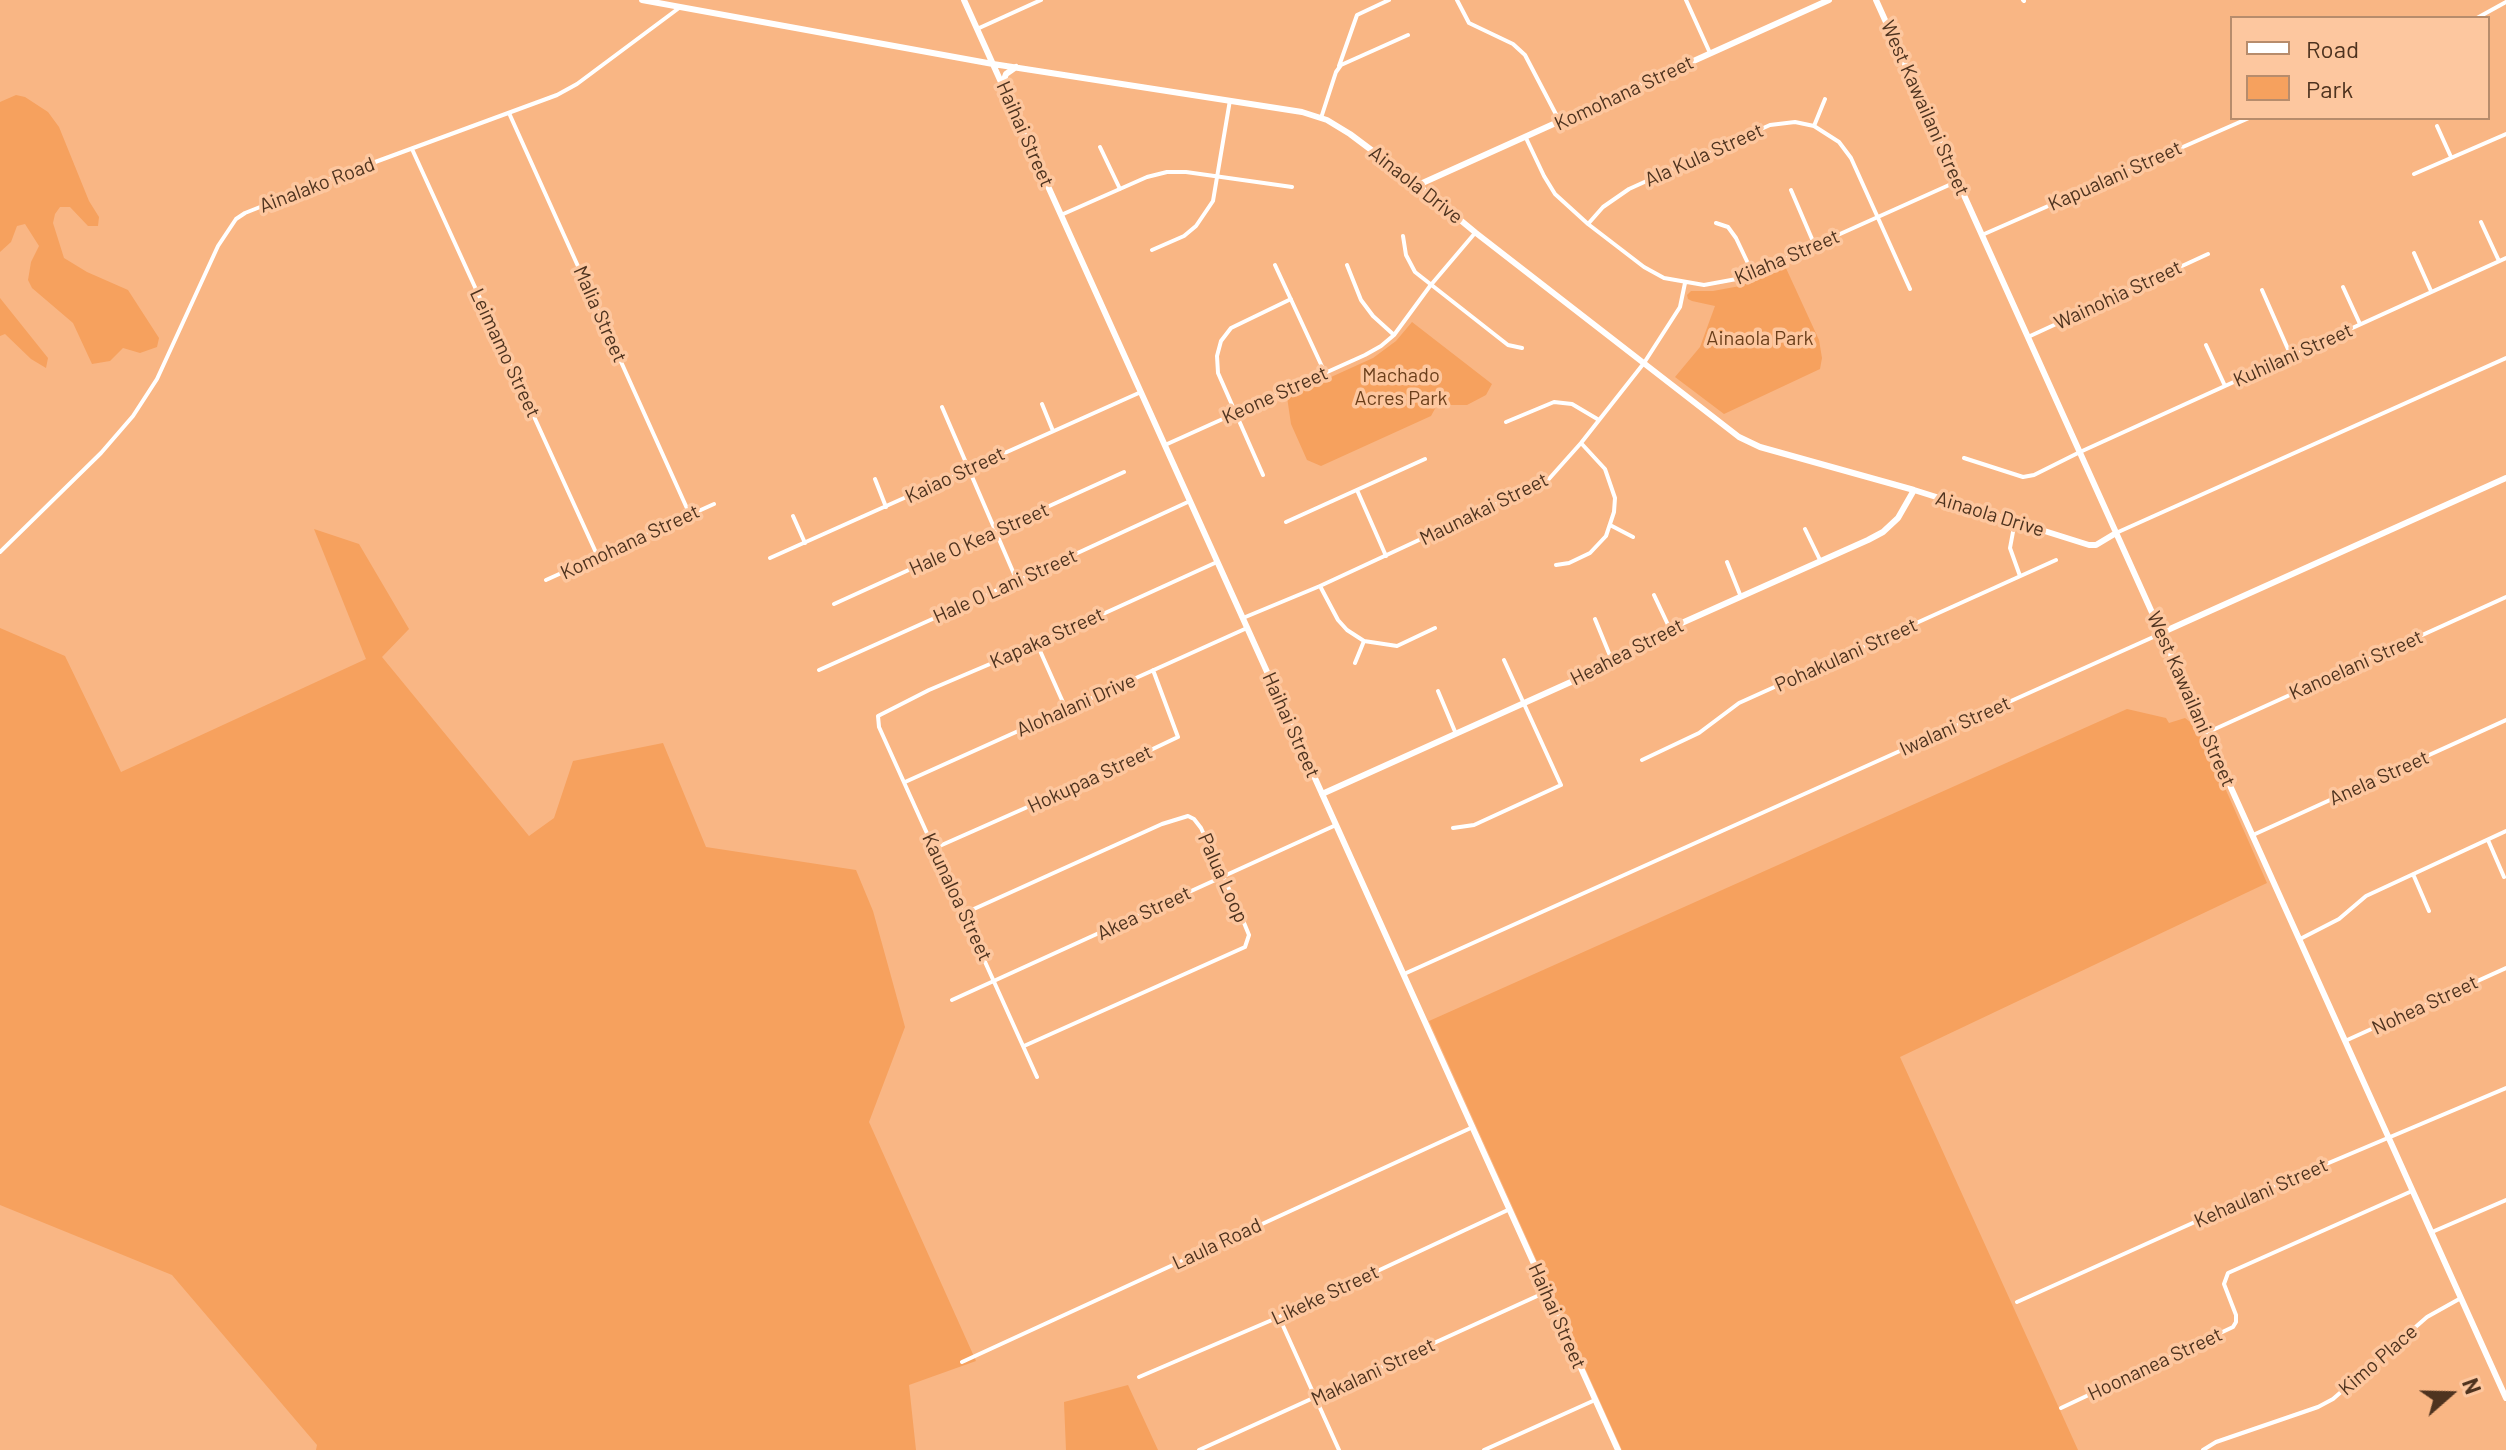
<!DOCTYPE html>
<html>
<head>
<meta charset="utf-8">
<style>
  body { margin:0 }
  #map { position:relative; width:2506px; height:1450px; overflow:hidden; background:#f9b684; font-family:Barlow,sans-serif }
  canvas { display:block }
  .legend { position:absolute; left:2230px; top:16px; width:260px; height:104px; box-sizing:border-box; background:#fdc79f; border:2px solid #b78c6c; margin:0; padding:10px 14px; list-style:none; font-size:24px; color:#4e331f }
  .legend li { display:flex; align-items:center; gap:16px; height:40px }
  .legend b { width:40px; border:2px solid #b78c6c }
  .north { position:absolute; left:2410px; top:1354px; width:80px; height:80px; -webkit-text-stroke:6px #fdc79f; paint-order:stroke; rotate:70deg; font-size:22px; font-weight:700; line-height:32px; text-align:center; color:#4e331f }
  .north::after { content:''; display:block; margin:auto; width:28px; height:36px; background:#4e331f; clip-path:polygon(50% 0,100% 100%,50% 72%,0 100%) }
</style>
</head>
<body>
<div id="map">
<canvas width="2506" height="1450"></canvas>
<ul class="legend">
<li><b style="height:10px;background:#fff"></b>Road</li>
<li><b style="height:22px;background:#f6a15e"></b>Park</li>
</ul>
<div class="north">N</div>
</div>
<script>
const context = document.querySelector('canvas').getContext('2d');
context.lineJoin = 'round';
function fillPath(path, color) {
  context.fillStyle = color;
  context.fill(path, 'evenodd');
}
function poly(rows) {
  const path = new Path2D();
  for (const r of rows) {
    path.moveTo(r[0], r[1]);
    for (let i = 2; i < r.length; i += 2) path.lineTo(r[i], r[i + 1]);
  }
  return path;
}
function stroke(path, color, width, dash) {
  context.strokeStyle = color;
  context.lineWidth = width;
  context.lineCap = dash ? 'butt' : 'round';
  context.setLineDash(dash || []);
  context.stroke(path);
}
function label(font, color, halo, rows, align = 'center') {
  context.font = font + ' Barlow,sans-serif';
  context.lineWidth = 7;
  context.setLineDash([]);
  context.textBaseline = 'middle';
  context.strokeStyle = halo;
  context.fillStyle = color;
  for (const [text, x, y, turn = 0] of rows) {
    context.save();
    context.translate(x, y);
    context.rotate((+turn || 0) * Math.PI / 180);
    context.textAlign = isNaN(turn) ? turn : align;
    if (halo) context.strokeText(text, 0, 0);
    context.fillText(text, 0, 0);
    context.restore();
  }
}
const green = poly([
  [16,95,25,97,48,112,59,127,89,201,99,217,98,226,88,226,70,207,60,207,55,214,53,223,64,258,87,272,128,290,159,338,157,347,140,353,123,348,110,361,92,364,73,323,32,288,28,280,31,262,39,246,25,224,17,226,11,242,0,252,0,102],
  [1785,266,1819,340,1822,358,1820,369,1724,414,1675,377,1700,347,1715,306,1692,301,1688,299,1687,295,1691,291,1713,291,1740,286],
  [0,298,48,358,46,368,31,359,5,334,0,336],
  [1412,322,1492,384,1486,395,1467,405,1437,405,1431,416,1321,466,1307,460,1291,424,1287,397,1373,358,1396,341],
  [314,529,359,544,409,629,382,657,529,836,554,818,573,761,663,743,706,847,856,870,873,911,905,1027,869,1122,976,1361,909,1385,916,1450,316,1450,317,1445,172,1275,0,1205,0,628,65,656,121,772,366,659],
  [2127,709,2166,718,2169,723,2185,718,2199,729,2267,883,1900,1057,2078,1450,1622,1450,1429,1021],
  [1128,1385,1158,1450,1066,1450,1064,1402]
]);
const minor = poly([
  [1457,0,1469,23,1513,44,1525,55,1560,122],
  [1686,0,1710,53],
  [2023,0,2024,1],
  [2477,18,2506,2],
  [977,29,1041,0],
  [1339,66,1357,15,1389,0],
  [509,113,690,515],
  [1321,118,1336,72,1341,65,1408,35],
  [1814,126,1825,99],
  [2437,126,2451,157],
  [1526,138,1544,176,1555,194,1588,224,1644,267,1664,278,1704,285,1742,278,1958,181],
  [1100,147,1120,189],
  [412,149,598,557],
  [2414,174,2506,134],
  [1791,190,1815,246],
  [1061,215,1147,177,1167,172,1186,172,1292,187],
  [2481,222,2499,261],
  [1716,223,1728,227,1736,238,1753,274],
  [1588,224,1603,207,1629,189,1770,125,1795,122,1814,126,1839,142,1851,158,1910,289],
  [1982,235,2249,118],
  [1403,236,1406,255,1415,272,1508,345,1522,348],
  [1152,250,1184,236,1196,226,1213,201,1230,100],
  [2414,253,2431,291],
  [1275,265,1325,373],
  [1347,265,1361,300,1373,316,1394,335],
  [2343,287,2360,324],
  [2262,290,2291,356],
  [2028,337,2208,254],
  [2206,345,2225,386],
  [1042,404,1053,431],
  [942,407,1017,581],
  [1506,422,1554,402,1572,404,1599,420],
  [1165,445,1365,355,1381,346,1394,335,1430,286,1475,233],
  [1964,458,2023,477,2034,475,2080,452,2506,258],
  [1263,475,1218,373,1217,356,1221,341,1231,328,1291,299],
  [875,479,886,507],
  [1357,490,1386,556],
  [793,516,805,543],
  [2015,521,2010,548,2020,576],
  [1286,522,1425,459],
  [1610,525,1633,537],
  [1805,529,1820,560],
  [2116,533,2506,358],
  [0,552,101,453,133,416,157,379,218,246,236,219,245,213,348,172,557,95,577,84,679,8],
  [770,558,1141,392],
  [1727,562,1741,597],
  [1556,565,1569,563,1590,553,1606,536,1614,512,1615,498,1605,469,1581,443],
  [546,580,714,504],
  [1320,586,1338,620,1347,630,1364,641,1397,646,1435,628],
  [1654,595,1670,629],
  [834,604,1124,472],
  [1243,618,1320,586,1548,480,1581,443,1644,363,1680,307,1685,283],
  [1595,619,1613,663],
  [1037,644,1066,709],
  [1355,663,1364,641],
  [819,670,1017,581,1190,501],
  [1438,691,1456,734],
  [2206,733,2506,597],
  [1642,760,1699,733,1739,703,2056,560],
  [905,782,1247,628],
  [1453,828,1474,825,1561,785,1504,660],
  [2253,835,2506,720],
  [2488,840,2504,877],
  [935,848,1075,786,1178,737,1153,670],
  [2413,874,2429,911],
  [965,913,1162,824,1188,816,1194,819,1201,828,1240,913,1249,935,1245,947,1024,1046],
  [2300,939,2339,919,2366,896,2506,831],
  [1404,974,2160,634],
  [952,1000,1336,825],
  [2345,1041,2506,968],
  [1037,1077,879,727,878,716,929,690,1037,644,1217,562],
  [2432,1232,2506,1200],
  [2017,1302,2286,1181,2506,1088],
  [1279,1317,1339,1450],
  [962,1362,1473,1127],
  [1139,1377,1279,1317,1510,1209],
  [2061,1408,2233,1327,2236,1322,2236,1315,2224,1284,2228,1273,2412,1191],
  [1199,1450,1546,1292],
  [1484,1450,1595,1400],
  [2203,1450,2216,1442,2318,1407,2333,1399,2427,1317,2461,1298]
]);
const tertiary = poly([
  [642,0,993,64,1302,112,1327,120,1350,134,1418,185,1476,233,1739,437,1760,447,1914,490,2089,545,2096,545,2116,533],
  [964,0,1618,1450],
  [1876,0,2506,1398],
  [1002,85,1006,74,1016,67],
  [1418,185,1829,0],
  [2161,633,2506,478],
  [1322,794,1613,663,1684,622,1868,540,1883,532,1898,518,1914,490]
]);
const streetNames = [
  ["Komohana Street",1624,93,-25],
  ["West Kawailani Street",1925,108,66],
  ["Haihai Street",1025,134,66],
  ["Ala Kula Street",1704,155,-24],
  ["Kapualani Street",2115,176,-24],
  ["Ainalako Road",317,185,-21],
  ["Ainaola Drive",1416,185,38],
  ["Kilaha Street",1787,257,-23],
  ["Wainohia Street",2118,295,-25],
  ["Malia Street",600,314,66],
  ["Leimamo Street",505,353,65],
  ["Kuhilani Street",2293,355,-24],
  ["Keone Street",1275,395,-24],
  ["Kaiao Street",955,475,-25],
  ["Maunakai Street",1484,509,-26],
  ["Ainaola Drive",1990,514,17],
  ["Hale O Kea Street",979,539,-24],
  ["Komohana Street",630,542,-25],
  ["Hale O Lani Street",1005,586,-24],
  ["Kapaka Street",1047,638,-24],
  ["Heahea Street",1627,652,-27],
  ["Pohakulani Street",1846,655,-24],
  ["Kanoelani Street",2356,665,-24],
  ["West Kawailani Street",2191,699,66],
  ["Alohalani Drive",1076,705,-24],
  ["Haihai Street",1291,725,66],
  ["Iwalani Street",1955,726,-24],
  ["Anela Street",2379,778,-24],
  ["Hokupaa Street",1090,779,-25],
  ["Palua Loop",1223,878,66],
  ["Kaunaloa Street",957,897,65],
  ["Akea Street",1144,913,-25],
  ["Nohea Street",2425,1005,-25],
  ["Kehaulani Street",2261,1193,-24],
  ["Laula Road",1217,1244,-25],
  ["Likeke Street",1325,1295,-25],
  ["Haihai Street",1557,1316,66],
  ["Kimo Place",2378,1360,-41],
  ["Hoonanea Street",2155,1364,-25],
  ["Makalani Street",1373,1372,-25]
];
const parkNames = [
  ["Ainaola Park",1760,338],
  ["Machado",1401,375],
  ["Acres Park",1401,398]
];
fillPath(green, '#f6a15e');
stroke(minor, '#fff', 4);
stroke(tertiary, '#fff', 6);
label('20px', '#4e331f', '#fdc79f', streetNames);
label('20px', '#6b3f1b', '#fdc79f', parkNames);
</script>
</body>
</html>
